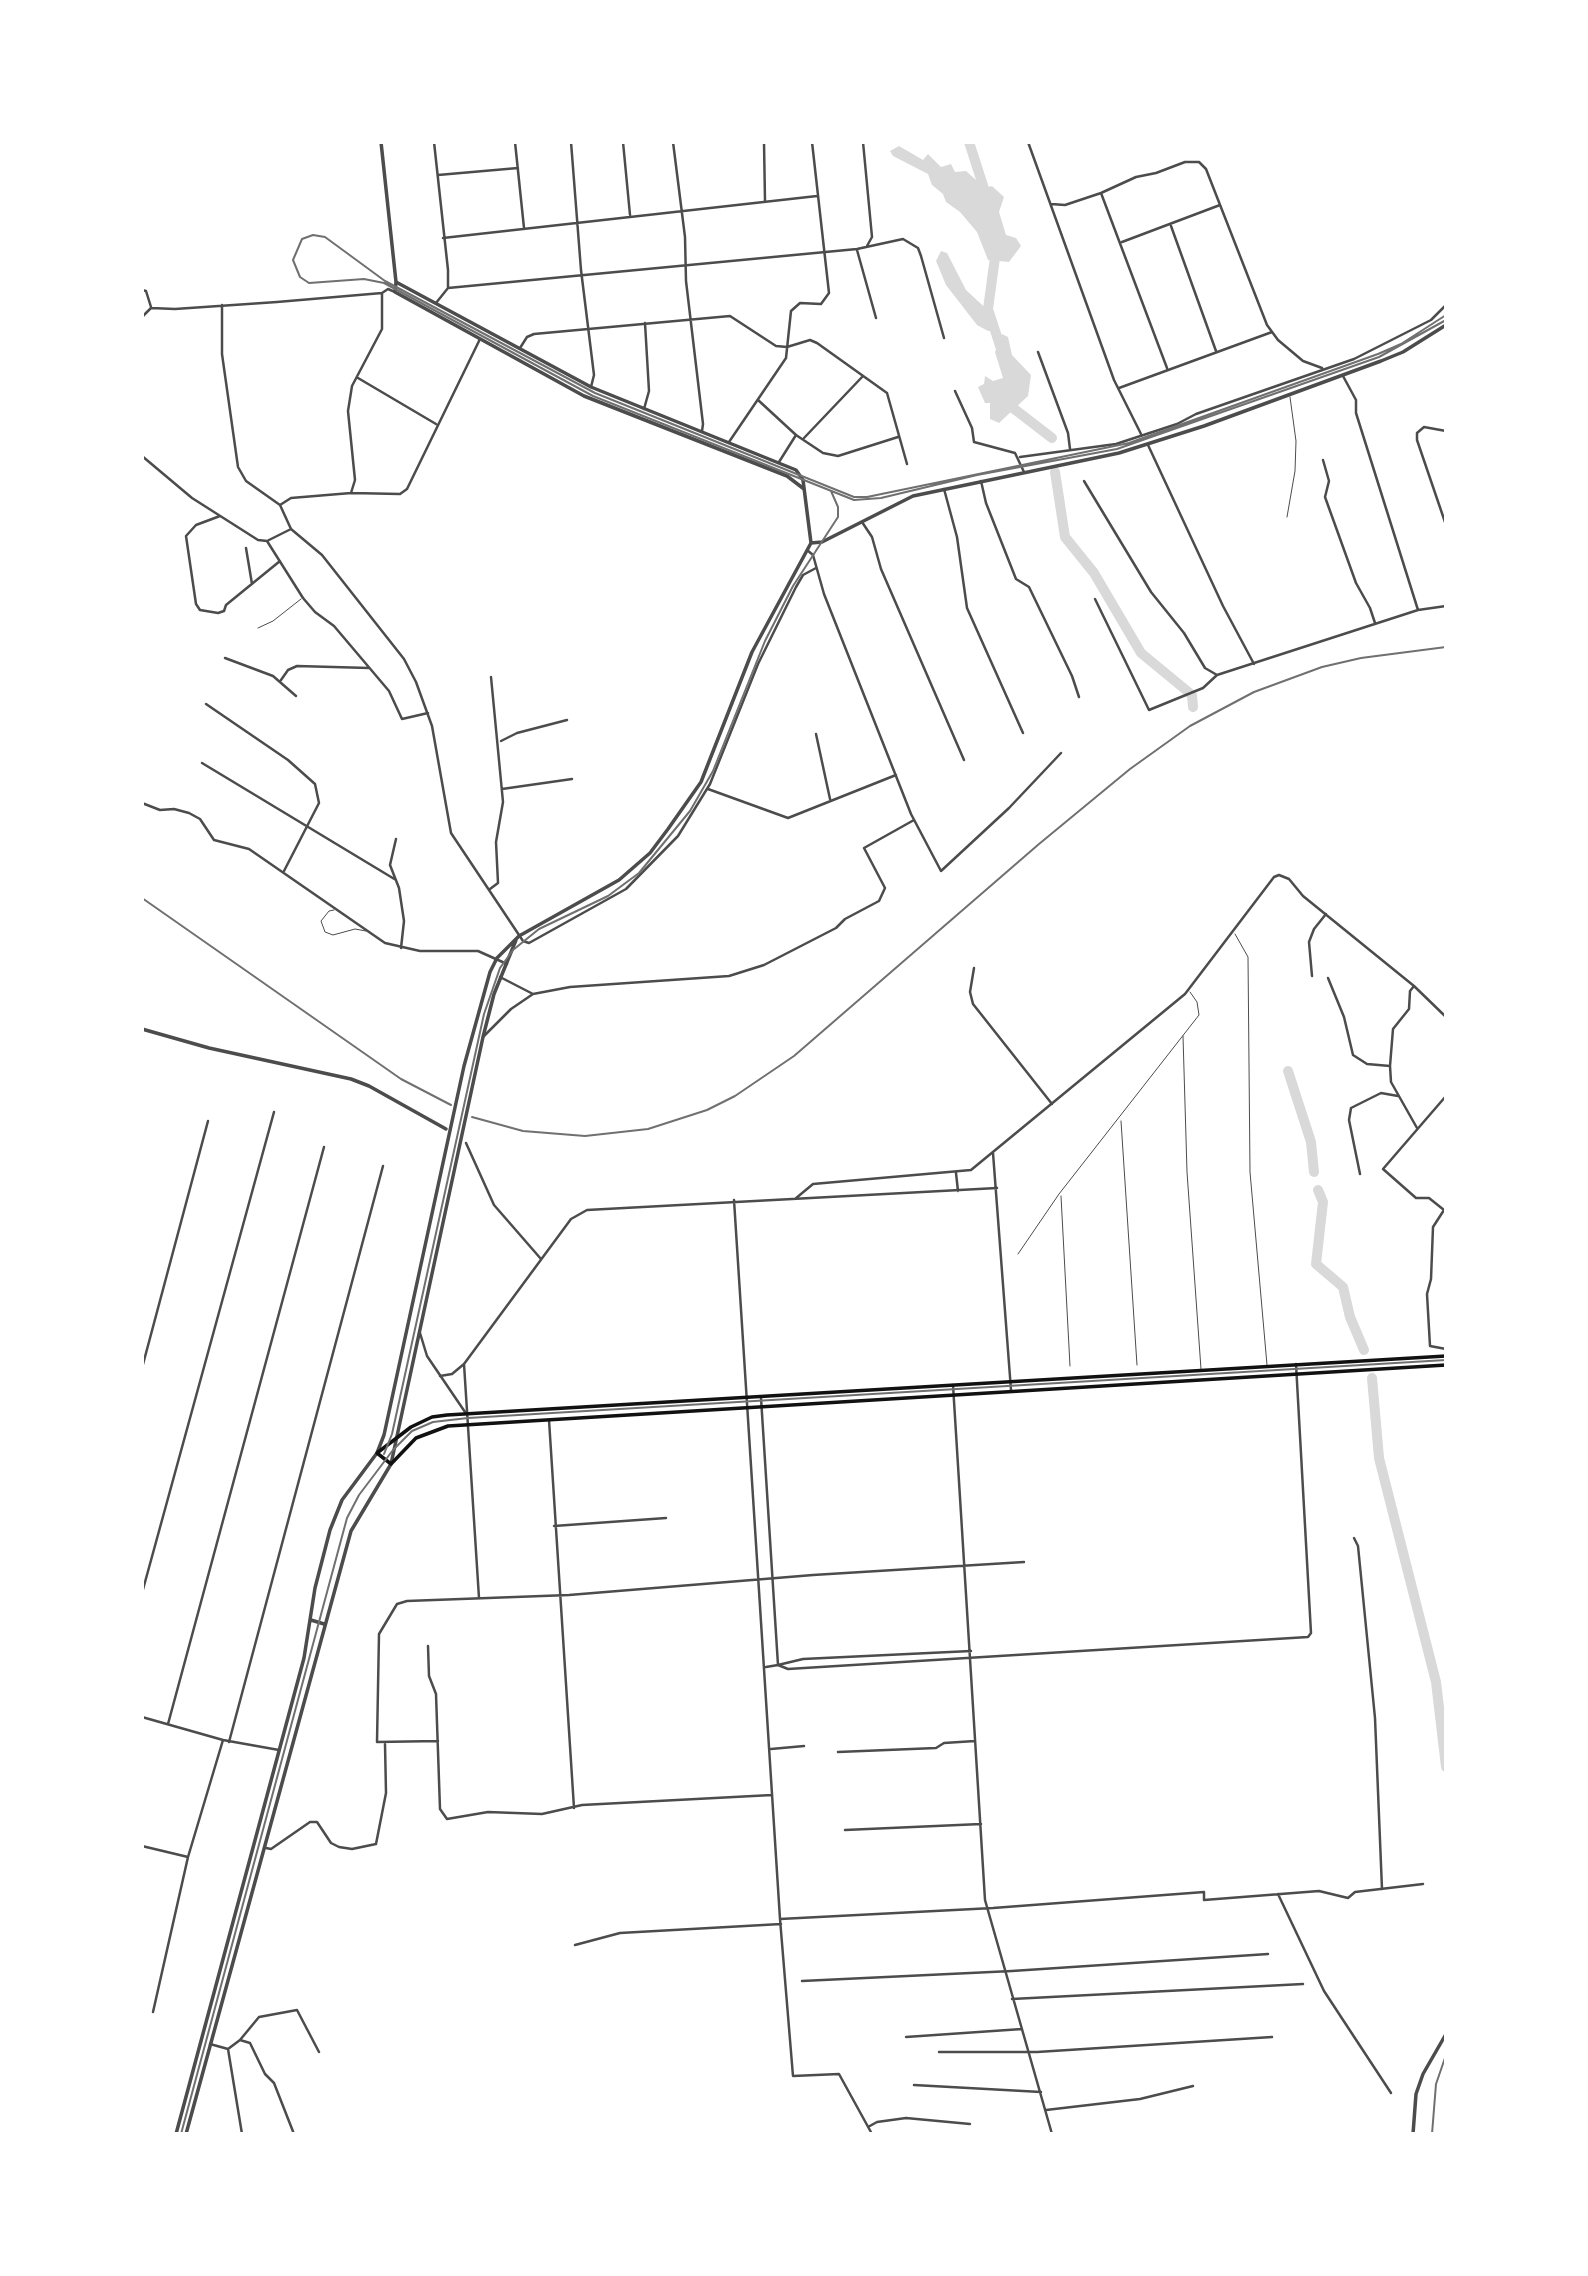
<!DOCTYPE html>
<html>
<head>
<meta charset="utf-8">
<style>
  body { margin:0 }
  #map { position:relative; width:1588px; height:2276px; overflow:hidden; background:#fff; font-family:"Nunito Sans",sans-serif }
  canvas { display:block }
  .frame { position:absolute; inset:0; border:144px solid #fff; pointer-events:none }
</style>
</head>
<body>
<div id="map">
<canvas width="1588" height="2276"></canvas>
<div class="frame"></div>
</div>
<script>
const context = document.querySelector('canvas').getContext('2d');
context.lineJoin = 'round';
function fillPath(path, color) {
  context.fillStyle = color;
  context.fill(path, 'evenodd');
}
function poly(rows) {
  const path = new Path2D();
  for (const r of rows) {
    path.moveTo(r[0], r[1]);
    for (let i = 2; i < r.length; i += 2) path.lineTo(r[i], r[i + 1]);
  }
  return path;
}
function stroke(path, color, width, dash) {
  context.strokeStyle = color;
  context.lineWidth = width;
  context.lineCap = dash ? 'butt' : 'round';
  context.setLineDash(dash || []);
  context.stroke(path);
}
const water = poly([
  [899,146,923,160,928,154,941,167,951,164,955,172,966,171,985,188,992,186,1004,197,999,212,1006,235,1016,238,1021,246,1009,262,988,260,977,232,960,212,946,202,943,194,932,185,928,174,893,156,890,151],
  [941,251,947,253,966,290,993,315,996,323,994,330,988,331,977,325,946,285,936,261],
  [1002,334,1008,337,1012,355,1031,375,1028,396,999,423,990,419,990,403,985,403,978,387,984,384,985,376,993,381,1003,378,995,352]
]);
const river = poly([
  [969,142,988,201],
  [996,250,988,309,1003,355],
  [1013,396,1013,408,1052,438],
  [1055,472,1065,537,1094,573,1141,653,1192,695,1193,707],
  [1288,1071,1311,1142,1314,1172],
  [1318,1190,1323,1202,1316,1264,1343,1287,1350,1317,1364,1350],
  [1372,1378,1379,1458,1436,1682,1446,1767]
]);
const service = poly([
  [1287,517,1295,471,1296,441,1290,397],
  [258,628,273,621,301,599],
  [334,910,329,911,321,921,325,932,333,935,355,929,366,931],
  [1235,934,1248,957,1250,1172,1267,1365],
  [1183,1036,1187,1172,1201,1369],
  [1121,1121,1137,1365],
  [1061,1196,1070,1366],
  [1018,1254,1059,1194,1199,1015,1197,1002,1190,992]
]);
const minor = poly([
  [434,142,448,270,448,288,436,303],
  [515,142,524,228],
  [571,142,581,270,594,375,591,387],
  [623,142,630,215],
  [673,142,685,237,686,281,703,424,702,431],
  [764,142,765,201],
  [863,142,872,237,867,246],
  [1028,142,1114,380,1141,434],
  [438,175,518,168],
  [1101,193,1167,368],
  [1051,204,1065,205,1101,193,1136,177,1156,173,1185,162,1199,162,1206,169,1267,325,1278,340,1303,361,1322,368],
  [1171,226,1216,351],
  [443,238,817,196],
  [1122,242,1220,205],
  [857,250,876,318],
  [448,288,857,249,903,239,918,248,921,256,944,338],
  [142,290,146,291,151,307],
  [222,305,222,354,238,467,246,481,280,505,291,529,322,555,404,659,416,682,432,726,451,833,523,941,529,943,626,889,678,836,710,784,758,664,796,587,803,575,816,568],
  [151,308,175,309,277,302,382,293,388,289,395,292],
  [142,317,151,308],
  [520,348,527,337,534,334,730,316,776,346,787,347,810,340,817,343,887,393,907,464],
  [1038,352,1068,433,1070,449],
  [1343,376,1356,400,1356,413,1418,610],
  [358,378,436,424],
  [1119,388,1272,332],
  [955,391,972,428,974,442,1015,453,1024,472],
  [758,400,796,435],
  [644,409,649,391,645,323],
  [1446,431,1424,427,1417,433,1417,440,1446,525],
  [804,438,863,376],
  [729,442,786,358,791,311,800,303,821,304,829,293,812,142],
  [1148,445,1223,606,1254,664],
  [142,456,192,498,258,540,267,541,291,529],
  [1020,457,1116,444,1177,424,1196,414,1354,359,1431,320,1446,305],
  [1323,460,1329,481,1325,497,1356,583,1370,608,1375,623],
  [779,462,796,435,823,453,838,456,898,437],
  [981,481,986,503,1016,579,1029,587,1072,676,1079,697],
  [1084,481,1151,592,1184,633,1205,668,1217,675],
  [944,489,957,537,967,608,1023,733],
  [351,493,355,480,348,411,352,386,382,329,382,293],
  [280,505,291,498,351,493,400,494,407,489,480,339],
  [220,516,196,525,186,536,196,604,200,610,218,613,224,611,226,605,280,561],
  [862,522,872,537,881,569,964,760],
  [267,541,303,598,315,612,334,626,389,691,402,719,428,713],
  [246,548,252,584],
  [807,550,813,555,824,594,911,814,941,871,1009,808,1061,753],
  [1095,599,1149,710,1203,688,1217,675,1418,610,1446,606],
  [225,658,273,676,296,696],
  [281,680,288,670,297,666,369,668],
  [206,704,288,760,315,784,319,803,284,871],
  [816,734,830,799],
  [501,741,517,733,567,720],
  [202,763,396,880],
  [502,789,572,779],
  [708,789,788,818,896,775],
  [142,803,160,810,174,809,189,813,200,819,214,840,249,849,385,943,420,951,478,951,507,964],
  [396,839,390,865,399,888,404,921,401,948],
  [490,889,498,883,496,842,503,802,491,677],
  [974,968,970,992,973,1004,1052,1104],
  [1312,976,1309,942,1314,929,1326,914],
  [500,977,533,994,570,987,729,976,764,965,836,928,845,919,879,901,885,888,864,848,914,820],
  [1328,978,1344,1017,1353,1055,1367,1064,1390,1066],
  [1414,986,1410,991,1409,1009,1393,1029,1390,1066,1391,1082,1417,1128],
  [483,1037,511,1009,533,994],
  [1446,1096,1383,1169,1416,1198,1429,1198,1444,1210,1433,1227,1431,1279,1427,1294,1430,1346,1446,1349],
  [466,1143,494,1205,541,1259],
  [993,1153,1011,1390],
  [956,1173,958,1191],
  [1360,1174,1349,1120,1351,1108,1381,1093,1398,1096],
  [795,1199,813,1184,971,1170,1185,994,1274,877,1279,875,1289,879,1303,896,1414,986,1446,1017],
  [734,1200,780,1919,793,2076,839,2074,872,2134],
  [420,1333,427,1356,465,1412],
  [464,1364,479,1598],
  [142,1368,208,1121],
  [440,1376,452,1374,464,1364,571,1219,587,1210,997,1188],
  [953,1385,985,1900,1052,2134],
  [761,1398,778,1665,803,1659,971,1651],
  [549,1420,574,1808],
  [554,1526,666,1518],
  [1354,1538,1358,1546,1375,1718,1382,1889],
  [142,1593,274,1112],
  [428,1646,429,1676,436,1694,440,1809,447,1819,488,1812,542,1814,582,1805,772,1795],
  [766,1667,778,1665,788,1669,1308,1637,1311,1633,1296,1364],
  [142,1717,223,1740,279,1750],
  [168,1724,324,1147],
  [438,1741,377,1742,379,1634,397,1604,407,1601,569,1595,813,1575,1024,1562],
  [229,1742,383,1166],
  [771,1749,804,1746],
  [838,1752,936,1748,944,1743,975,1741],
  [845,1830,981,1824],
  [142,1846,188,1857,223,1740],
  [266,1848,271,1849,310,1822,317,1822,331,1843,339,1847,352,1849,376,1844,386,1793,385,1744],
  [1278,1894,1324,1991,1391,2093],
  [780,1919,993,1908,1204,1892,1204,1900,1319,1891,1348,1898,1355,1892,1423,1884],
  [575,1945,620,1933,781,1924],
  [802,1981,1012,1971,1268,1954],
  [1012,1999,1303,1984],
  [153,2012,188,1857],
  [906,2037,1022,2029],
  [240,2040,250,2043,265,2074,274,2083,294,2134],
  [210,2044,228,2049,240,2040,259,2017,297,2010,319,2052],
  [228,2049,242,2134],
  [939,2052,1037,2052,1272,2037],
  [914,2085,1041,2092],
  [1046,2110,1140,2099,1193,2086],
  [868,2127,877,2122,906,2118,970,2124]
]);
const tertiary = poly([
  [381,142,396,282,395,292,584,396,787,476,804,489],
  [811,543,822,542,913,496,1119,453,1204,426,1381,361,1403,352,1446,325],
  [142,1029,209,1048,351,1079,369,1086,446,1129],
  [311,1620,324,1624],
  [176,2134,304,1658,315,1588,330,1530,342,1500,377,1453,384,1435,464,1066,490,972,497,958,519,936,619,880,650,853,668,829,701,782,752,652,811,543,803,480,796,470,591,387,396,282],
  [186,2134,351,1531,391,1464,483,1037,494,994,516,940],
  [1413,2134,1416,2094,1423,2074,1446,2034]
]);
const secondary = poly([
  [1446,1356,447,1415,432,1417,411,1427,377,1453,391,1464,416,1438,448,1426,1446,1365]
]);
const tram = poly([
  [1446,315,1401,344,1378,354,1129,443,867,497,854,497,595,393,385,281,325,237,313,235,302,239,293,260,300,277,309,283,364,279,384,283,593,396,854,500,881,498,977,475,1117,449,1379,357,1446,320],
  [384,1454,392,1434,484,1014,500,968,513,950,539,929,608,896,639,873,690,811,713,771,765,641,793,586,838,517,838,507,831,491],
  [181,2134,347,1518,359,1495,393,1450,412,1431,433,1422,468,1418,1446,1360],
  [1432,2134,1436,2084,1446,2055]
]);
const rail = poly([
  [142,898,401,1079,451,1105],
  [472,1117,523,1131,585,1136,648,1129,707,1110,735,1096,794,1056,1039,844,1130,769,1190,726,1254,692,1322,667,1361,658,1446,647]
]);
fillPath(water, '#d9d9d9');
stroke(river, '#d9d9d9', 10);
stroke(service, '#4c4c4c', 1);
stroke(minor, '#4c4c4c', 2.5);
stroke(tertiary, '#4c4c4c', 3.5);
stroke(secondary, '#111', 3.5);
stroke(tram, '#707070', 2);
stroke(rail, '#707070', 2);
</script>
</body>
</html>
